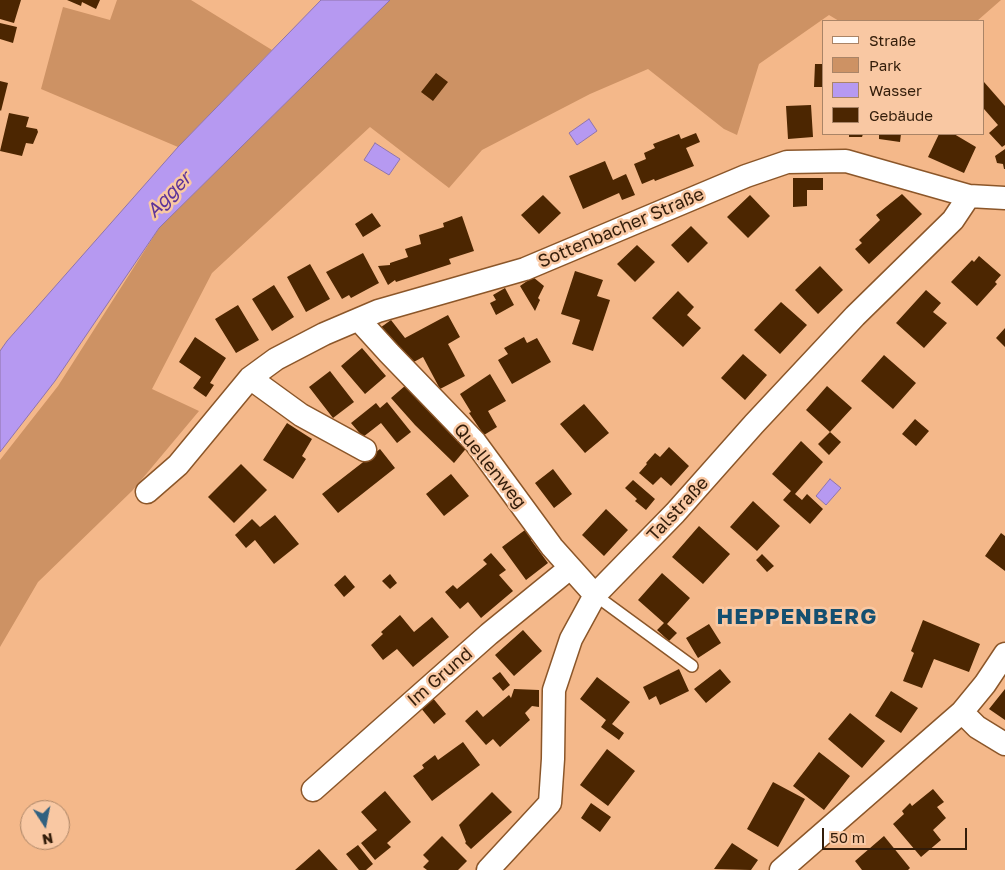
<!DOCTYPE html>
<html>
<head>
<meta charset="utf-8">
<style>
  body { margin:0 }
  #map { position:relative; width:1005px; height:870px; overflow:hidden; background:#f4b88a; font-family:"Golos Text",sans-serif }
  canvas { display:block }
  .legend { position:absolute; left:822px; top:20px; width:162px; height:115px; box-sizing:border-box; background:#f9c8a3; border:1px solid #aa8466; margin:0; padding:6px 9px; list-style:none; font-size:15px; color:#331d0a }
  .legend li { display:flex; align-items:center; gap:10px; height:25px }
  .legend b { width:25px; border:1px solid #aa8466 }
  .north { position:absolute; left:20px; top:800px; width:50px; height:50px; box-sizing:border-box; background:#f9c8a3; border:1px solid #aa8466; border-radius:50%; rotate:169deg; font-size:14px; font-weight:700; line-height:20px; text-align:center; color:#331d0a }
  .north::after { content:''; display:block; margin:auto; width:18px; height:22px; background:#316180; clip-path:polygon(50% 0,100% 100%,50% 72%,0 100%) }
  .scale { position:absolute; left:822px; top:828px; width:145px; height:22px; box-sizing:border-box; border:2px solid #331d0a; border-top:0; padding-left:6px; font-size:15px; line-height:18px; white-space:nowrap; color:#331d0a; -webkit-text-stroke:4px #f9c8a3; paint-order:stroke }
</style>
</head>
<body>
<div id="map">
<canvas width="1005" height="870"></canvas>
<ul class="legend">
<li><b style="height:6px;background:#fff"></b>Straße</li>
<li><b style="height:14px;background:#cd9264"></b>Park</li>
<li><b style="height:14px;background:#b699f1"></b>Wasser</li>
<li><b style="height:14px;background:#4c2601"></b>Gebäude</li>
</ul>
<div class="north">N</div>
<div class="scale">50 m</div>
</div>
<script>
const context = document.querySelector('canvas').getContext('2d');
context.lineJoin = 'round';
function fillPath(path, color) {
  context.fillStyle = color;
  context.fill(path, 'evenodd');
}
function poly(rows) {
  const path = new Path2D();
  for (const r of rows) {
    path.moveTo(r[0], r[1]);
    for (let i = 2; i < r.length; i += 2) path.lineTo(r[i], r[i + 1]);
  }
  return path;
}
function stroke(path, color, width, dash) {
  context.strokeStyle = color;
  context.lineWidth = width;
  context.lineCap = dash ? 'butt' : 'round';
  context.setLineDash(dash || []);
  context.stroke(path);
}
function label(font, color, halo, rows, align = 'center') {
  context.font = font + ' "Golos Text",sans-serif';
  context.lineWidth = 5;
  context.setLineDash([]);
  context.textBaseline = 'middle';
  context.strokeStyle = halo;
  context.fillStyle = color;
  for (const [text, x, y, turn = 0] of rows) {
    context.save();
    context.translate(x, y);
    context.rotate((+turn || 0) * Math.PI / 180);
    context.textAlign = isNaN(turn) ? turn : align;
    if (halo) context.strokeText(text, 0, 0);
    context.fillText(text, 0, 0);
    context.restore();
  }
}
const green = poly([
  [117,0,191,0,272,50,178,147,41,89,63,7,110,20],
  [390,0,1001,0,977,21,839,21,829,15,759,64,737,135,724,129,648,69,590,94,482,150,449,188,370,127,212,273,152,389,199,411,132,491,38,582,0,647,0,460,58,386,159,228]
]);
const water = poly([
  [321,0,390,0,159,228,55,381,0,452,0,351,7,341,178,147,321,0],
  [589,119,597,131,577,145,569,133,589,119],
  [375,143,400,159,389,175,364,160,375,143],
  [830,479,841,488,826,505,816,496,830,479]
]);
const building = poly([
  [0,0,21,0,14,23,0,19],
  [67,0,100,0,96,9,82,2,81,6],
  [0,23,17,27,13,43,0,39],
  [815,64,824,64,824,87,814,87],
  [436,73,448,82,433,101,421,92],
  [0,81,8,83,1,111,0,110],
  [984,82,1005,106,1005,145,1002,147,989,133,998,125,984,109],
  [811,105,813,137,788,139,786,106],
  [9,113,29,117,26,127,37,129,38,132,33,144,26,143,22,156,0,151],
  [696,133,700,142,686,148,694,166,655,181,654,179,642,184,634,164,646,159,644,153,655,148,653,144,679,134,681,139],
  [849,134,863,134,862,137,849,137],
  [879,134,901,134,900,142,879,139],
  [939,134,954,134,976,147,964,173,928,157],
  [1005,149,1005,169,1004,169,1003,164,997,163,995,156],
  [605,161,613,180,626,174,635,195,622,200,619,193,583,209,569,176],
  [793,178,823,178,823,190,807,190,807,206,793,207],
  [902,194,922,214,869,264,855,249,862,243,859,240,880,220,876,215],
  [543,195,561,213,539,234,521,215],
  [750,195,770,216,748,238,727,217],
  [372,213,381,226,363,237,355,224],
  [462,216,474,251,449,259,451,264,396,282,395,280,388,285,378,266,390,265,390,263,408,257,405,249,421,244,419,235,444,227,443,223],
  [691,226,708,243,688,263,671,245],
  [637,245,655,262,635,282,617,264],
  [363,253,379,283,351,298,349,295,342,299,326,272],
  [979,256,1001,275,995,282,997,284,977,306,951,282,972,260,974,262],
  [310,264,330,299,306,312,287,277],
  [820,266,843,290,818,314,795,290],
  [575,271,603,280,597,296,610,300,593,351,572,344,580,320,561,314],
  [533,277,544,286,538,298,540,300,535,311,520,286],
  [274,285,294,317,272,331,252,299],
  [505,288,514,305,496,315,490,303,496,300,493,295],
  [926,290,941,303,933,312,947,323,924,348,896,323],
  [678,291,694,307,687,315,701,328,683,347,652,318],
  [781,302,807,325,780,354,754,330],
  [238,305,259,340,236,353,215,319],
  [448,315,460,337,448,344,465,376,440,389,423,357,410,364,377,330,391,320,405,338],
  [1005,328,1005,347,996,338],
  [195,337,226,358,210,383,214,385,206,397,193,388,201,377,179,362],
  [524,337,527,343,537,338,551,362,512,384,498,360,508,354,504,348],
  [362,348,386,376,365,394,341,366],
  [743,354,767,375,745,400,721,378],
  [884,355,916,383,893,409,861,381],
  [330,371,354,402,333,418,309,387],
  [490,374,506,401,488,411,497,427,484,435,469,413,471,412,460,394],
  [406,385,430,412,469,445,454,463,415,425,391,398],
  [827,386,852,408,830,432,806,410],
  [387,402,411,432,397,443,381,423,363,437,351,423,376,403,380,408],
  [584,404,609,433,585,453,560,424],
  [915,419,929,431,916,446,902,434],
  [287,423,312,439,302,456,306,459,293,479,263,460],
  [830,432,841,442,829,455,818,444],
  [801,441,823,462,795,494,802,500,807,494,823,509,810,524,783,500,791,491,772,474],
  [669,447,689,466,671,486,661,477,653,485,639,473,647,464,646,463,655,453,660,457],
  [380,449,395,468,338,513,322,494],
  [241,464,267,490,234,523,208,497],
  [553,469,572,494,554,508,535,483],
  [451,474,469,496,444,516,426,494],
  [633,480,655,499,646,510,635,501,637,499,625,488],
  [753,501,780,526,757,551,730,527],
  [606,509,628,530,604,556,582,535],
  [275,515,299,544,274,564,255,540,246,548,235,535,252,519,260,527],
  [699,526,730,554,703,584,672,557],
  [529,527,536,536,531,540,548,563,526,580,502,547],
  [1001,533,1005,536,1005,571,985,556],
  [491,553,506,570,499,575,513,591,481,618,468,602,460,609,445,592,453,585,457,589,487,564,483,560],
  [762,554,774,566,767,572,756,560],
  [662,573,690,598,667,624,677,633,669,641,657,630,664,623,638,600],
  [390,574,397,583,390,589,382,581],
  [345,575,355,587,344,597,334,585],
  [400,615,414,632,432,617,449,637,413,667,397,649,383,660,371,645,383,634,381,632],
  [923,620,980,644,969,672,934,659,922,688,903,681,914,653,911,651],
  [709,624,721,643,698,658,686,638],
  [523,630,542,651,514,676,495,655],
  [679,669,689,691,660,705,656,696,649,700,643,687],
  [720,669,731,682,706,703,694,689],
  [500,672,510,685,503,691,492,678],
  [597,677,630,702,612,724,624,733,619,740,601,727,606,720,580,699],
  [514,689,539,690,539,707,532,706,525,713,530,720,500,747,493,739,486,745,465,721,477,710,483,717,509,695,511,698],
  [1005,689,1005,720,989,709],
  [891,691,918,708,901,733,875,716],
  [432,697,446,714,434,724,420,707],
  [850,713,885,741,862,768,828,739],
  [463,742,480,765,432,801,413,776,424,768,422,765,435,755,438,760],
  [607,749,635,771,608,806,580,785],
  [819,752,850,776,824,810,793,786],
  [773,782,805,799,778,847,747,829],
  [933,789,944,802,937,807,946,818,933,830,941,840,921,857,893,824,904,814,902,811,910,803,912,806],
  [385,791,411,822,387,843,391,847,375,860,361,843,377,830,361,812],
  [492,792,512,812,471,849,465,843,466,842,459,825],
  [591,803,611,817,600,832,581,818],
  [442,836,467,861,458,870,427,870,423,867,429,861,423,855],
  [884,836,910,868,908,870,862,870,855,861],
  [732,843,758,860,751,870,714,869],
  [358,845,373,864,366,870,359,870,346,854],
  [319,849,338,870,295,870]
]);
const service = poly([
  [595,595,692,666]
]);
const minor = poly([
  [359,320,389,353,475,442,552,547,595,595],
  [250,378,301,415,365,450],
  [147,492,178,465,250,378,276,359,324,334,378,311,525,269,746,176,787,162,846,161,969,196,1005,198],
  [962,712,977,727,1005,744],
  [313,790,489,634,570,568],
  [488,870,550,803,553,759,554,690,571,639,595,595,675,513,754,424,855,316,953,220,969,196],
  [781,870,962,712,985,684,1005,654]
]);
const streetNames = [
  ["Sottenbacher Straße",621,228,-23],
  ["Quellenweg",490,466,51],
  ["Talstraße",678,509,-47],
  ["Im Grund",440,677,-41]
];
const waterNames = [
  ["Agger",169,195,-46]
];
const districtNames = [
  ["HEPPENBERG",797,617]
];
fillPath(green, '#cd9264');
fillPath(water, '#b699f1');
stroke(water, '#8f74ac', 1);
fillPath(building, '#4c2601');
stroke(service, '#8b5629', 14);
stroke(minor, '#8b5629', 25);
stroke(service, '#fff', 11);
stroke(minor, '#fff', 22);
label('18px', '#331d0a', '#f9c8a3', streetNames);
label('italic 19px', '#5d3399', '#f9c8a3', waterNames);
context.letterSpacing = '1px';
label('bold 22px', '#144f70', '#f9c8a3', districtNames);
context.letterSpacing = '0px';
</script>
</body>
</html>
